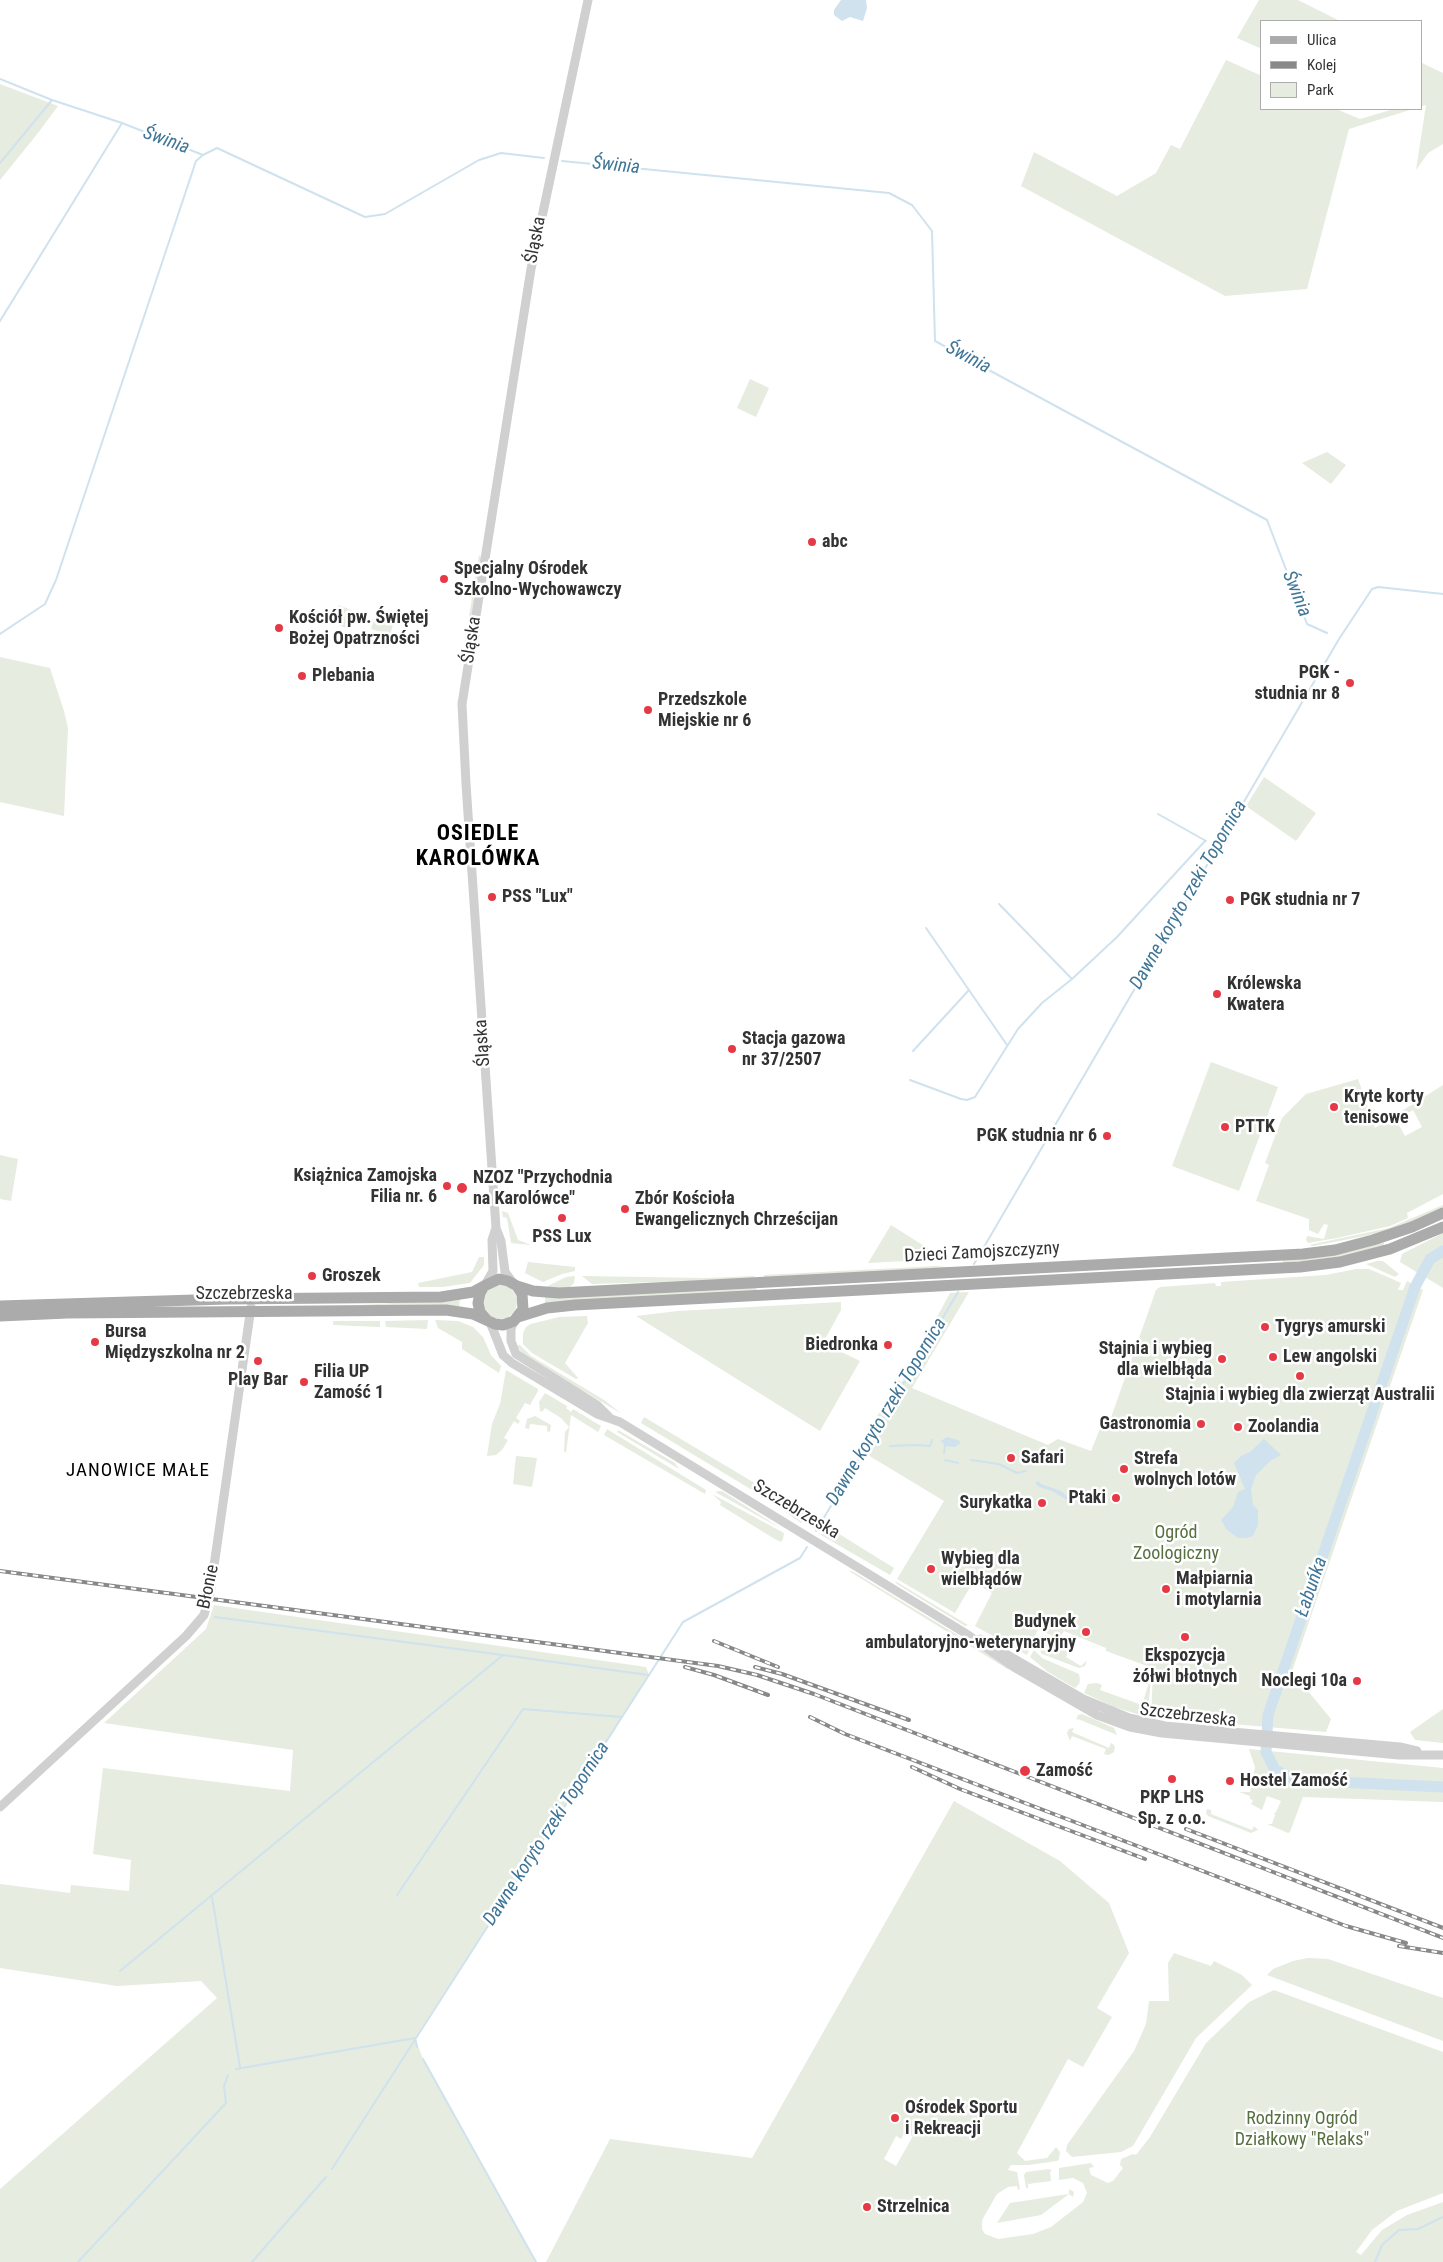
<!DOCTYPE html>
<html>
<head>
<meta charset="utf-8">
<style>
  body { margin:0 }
  #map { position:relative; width:1443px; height:2262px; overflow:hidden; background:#fff; font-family:"Roboto Condensed",sans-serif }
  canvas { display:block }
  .legend { position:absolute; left:1260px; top:20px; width:162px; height:90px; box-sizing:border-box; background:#fff; border:1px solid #adadad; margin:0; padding:6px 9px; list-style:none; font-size:15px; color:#333 }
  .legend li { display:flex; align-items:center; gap:10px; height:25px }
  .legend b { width:25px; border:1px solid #adadad }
</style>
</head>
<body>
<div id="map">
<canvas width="1443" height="2262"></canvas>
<ul class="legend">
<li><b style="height:6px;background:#ababab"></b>Ulica</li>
<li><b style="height:6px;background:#888"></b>Kolej</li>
<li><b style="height:14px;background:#e6ecdf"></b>Park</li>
</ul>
</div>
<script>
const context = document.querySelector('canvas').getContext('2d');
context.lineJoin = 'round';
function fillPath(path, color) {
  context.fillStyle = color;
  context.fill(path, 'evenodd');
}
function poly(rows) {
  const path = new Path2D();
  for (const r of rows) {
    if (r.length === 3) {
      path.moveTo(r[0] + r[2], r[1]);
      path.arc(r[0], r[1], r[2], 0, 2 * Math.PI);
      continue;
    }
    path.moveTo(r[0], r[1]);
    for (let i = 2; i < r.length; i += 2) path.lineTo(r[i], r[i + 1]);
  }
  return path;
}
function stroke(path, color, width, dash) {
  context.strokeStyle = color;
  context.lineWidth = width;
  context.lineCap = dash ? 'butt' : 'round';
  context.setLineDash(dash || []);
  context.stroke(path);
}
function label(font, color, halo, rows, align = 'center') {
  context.font = font + ' "Roboto Condensed",sans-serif';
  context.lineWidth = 5;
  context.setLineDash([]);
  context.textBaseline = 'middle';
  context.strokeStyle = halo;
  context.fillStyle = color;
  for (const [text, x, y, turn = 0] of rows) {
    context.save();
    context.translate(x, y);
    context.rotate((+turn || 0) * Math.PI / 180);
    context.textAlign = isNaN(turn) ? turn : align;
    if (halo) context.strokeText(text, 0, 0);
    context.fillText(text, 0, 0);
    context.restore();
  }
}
const green = poly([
  [1259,0,1298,0,1340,21,1262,21,1262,49,1237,38],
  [1226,60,1262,76,1262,109,1336,109,1360,119,1394,109,1413,109,1349,129,1307,289,1225,296,1021,186,1034,152,1117,196,1156,173,1171,145,1180,149],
  [1422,63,1443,73,1443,144,1428,153,1416,170,1426,105,1422,106],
  [0,84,58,106,38,133,0,180],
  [750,379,769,388,756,417,737,408],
  [1327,452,1346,465,1331,484,1302,463],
  [479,555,481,557,468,644,465,641],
  [339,605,353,611,346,628,326,620,330,610,336,612],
  [376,613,395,618,390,635,371,629],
  [0,657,50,668,64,711,68,728,64,816,0,802],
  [1264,777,1316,813,1296,841,1246,806],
  [1211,1062,1278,1087,1239,1191,1172,1166],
  [1358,1079,1375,1128,1443,1085,1443,1194,1407,1213,1408,1218,1390,1226,1337,1238,1308,1243,1306,1240,1307,1236,1324,1239,1328,1225,1324,1224,1318,1234,1309,1230,1309,1219,1256,1201,1269,1165,1265,1163,1282,1118,1306,1094],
  [1413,1110,1422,1127,1405,1136,1396,1120],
  [0,1155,18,1159,11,1201,0,1199],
  [1443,1205,1443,1209,1399,1229,1339,1241,1313,1246,1309,1245,1389,1228],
  [502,1211,508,1213,518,1240,531,1245,511,1243,507,1218,503,1217],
  [891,1225,940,1256,941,1259,868,1263],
  [1443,1233,1443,1288,1400,1262,1402,1254],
  [1382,1242,1384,1243,1384,1246,1355,1255,1283,1264,1283,1259],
  [479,1257,484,1257,484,1265,470,1283,443,1287,419,1287,418,1283,472,1272],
  [1377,1261,1383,1261,1399,1274,1395,1277,1366,1264],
  [528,1262,575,1267,575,1271,562,1274,543,1282,525,1273],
  [936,1266,959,1268,763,1279,764,1275],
  [1356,1269,1369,1269,1390,1278,1401,1283,1398,1290,1403,1290,1407,1281,1423,1290,1289,1680,1303,1685,1331,1719,1326,1732,1151,1717,1153,1673,1150,1672,1150,1667,1106,1651,1106,1648,1064,1631,1059,1639,1038,1629,1027,1655,975,1626,992,1593,973,1582,955,1613,897,1579,944,1501,858,1449,898,1380,902,1382,950,1293,969,1292,912,1388,1048,1445,1058,1439,1091,1451,1102,1424,1108,1426,1156,1290,1160,1287,1215,1283,1216,1286,1221,1286,1221,1282,1326,1275],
  [575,1276,574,1283,569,1288,547,1289,548,1286,566,1277],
  [582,1276,706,1278,754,1276,756,1279,592,1284],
  [500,1302,17],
  [756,1287,757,1292,545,1304,545,1296],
  [460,1299,459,1307,281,1307,361,1305],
  [841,1302,841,1310,823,1343,860,1361,820,1431,636,1316,678,1311],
  [587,1316,588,1323,565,1363,578,1378,576,1379,532,1353,523,1344,523,1333,526,1327,531,1324,559,1317],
  [428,1320,427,1329,386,1327,385,1321],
  [435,1320,458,1321,473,1327,483,1337,491,1355,501,1366,499,1373,462,1349,462,1342,438,1328],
  [333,1321,380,1321,380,1327,333,1325],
  [520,1345,531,1356,604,1400,622,1414,528,1358,521,1352,517,1346],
  [506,1370,538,1389,538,1391,530,1405,525,1403,516,1418,520,1421,518,1424,514,1421,504,1438,508,1440,502,1450,496,1455,487,1456,492,1424,500,1404],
  [545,1393,567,1406,566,1408,571,1412,573,1409,601,1426,598,1432,571,1415,566,1453,564,1451,565,1432,569,1427,561,1418,545,1408,542,1412,540,1411,539,1402],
  [535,1416,551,1425,550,1432,547,1431,547,1426,530,1424,529,1429,525,1428,527,1419],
  [644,1417,711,1457,810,1516,801,1523,767,1499,641,1423],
  [607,1429,706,1490,705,1494,604,1435],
  [618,1430,675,1463,679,1469,617,1432],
  [516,1456,537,1458,532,1487,513,1484],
  [719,1491,722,1491,782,1529,715,1492],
  [712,1494,784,1533,783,1539,781,1542,773,1538,720,1505,721,1502],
  [815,1519,894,1568,890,1575,821,1535,822,1533,810,1526],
  [849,1571,852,1571,969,1642,1007,1666,1009,1670],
  [895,1581,968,1625,965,1626,897,1584],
  [214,1605,646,1667,649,1675,415,2038,423,2059,536,2262,0,2262,0,2189,217,1998,201,1981,117,1986,0,1968,0,1884,70,1893,71,1885,129,1891,131,1860,93,1854,103,1768,290,1791,293,1750,104,1723,206,1629],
  [1038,1638,1066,1649,1068,1652,1066,1657,1081,1666,1087,1660,1085,1666,1079,1668,1042,1654,1036,1645],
  [1034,1650,1042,1658,1079,1674,1080,1680,1079,1684,1075,1688,1048,1672,1030,1657],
  [1151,1681,1147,1717,1114,1707,1084,1693,1088,1684,1097,1683,1102,1685,1100,1690,1142,1705,1149,1682],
  [1443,1709,1443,1743,1415,1740,1410,1732],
  [1082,1714,1114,1728,1117,1735,1078,1719,1076,1720,1078,1715],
  [1074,1728,1072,1732,1109,1748,1111,1743,1113,1744,1115,1747,1114,1752,1109,1755,1104,1754,1106,1749,1072,1736,1070,1741,1067,1733,1069,1729],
  [1249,1749,1443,1768,1443,1802,1303,1797,1290,1832,1288,1833,1267,1824,1272,1824,1275,1815,1274,1814,1276,1812,1281,1801,1267,1796,1262,1810,1251,1804,1253,1800,1250,1799,1250,1796,1239,1792,1250,1792,1255,1767],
  [954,1801,1060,1861,1109,1903,1129,1953,1097,2008,1112,2017,1083,2067,1068,2059,1017,2153,1025,2161,1047,2158,1056,2147,1060,2152,1059,2159,1057,2161,1029,2165,1011,2165,1008,2170,1017,2172,1020,2189,1018,2190,1017,2186,1008,2187,997,2194,982,2220,982,2229,985,2234,998,2239,1033,2234,1051,2227,1083,2202,1087,2193,1083,2183,1073,2178,1059,2180,1059,2168,1091,2163,1094,2167,1089,2168,1091,2175,1108,2183,1113,2181,1123,2168,1120,2165,1121,2159,1133,2154,1136,2155,1150,2137,1206,2043,1249,2002,1274,1990,1443,2052,1443,2193,1397,2211,1372,2230,1356,2252,1361,2255,1382,2230,1407,2215,1443,2202,1443,2262,546,2262,610,2139,752,2158],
  [905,2132,913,2136,896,2166,884,2159,896,2136,901,2139],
  [1207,1809,1211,1810,1211,1814,1252,1830,1254,1826,1258,1830,1251,1833,1208,1816,1206,1813],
  [1174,1953,1211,1966,1214,1961,1242,1975,1252,1985,1196,2038,1133,2146,1121,2152,1072,2157,1066,2151,1067,2145,1134,2051,1146,2024,1149,2001,1169,2001,1168,1963],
  [1308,1958,1328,1959,1443,1998,1443,2041,1267,1975,1273,1969,1293,1961],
  [1049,2169,1052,2171,1050,2172,1051,2181,1028,2184,1028,2189,1026,2188,1024,2175,1026,2172],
  [1069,2189,1074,2192,1073,2197,1069,2194,1041,2215,997,2223,1010,2203,1069,2194]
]);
const water = poly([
  [841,0,866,0,867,8,863,21,850,17,842,21,834,15,834,10],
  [947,1437,958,1440,961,1443,955,1447,945,1446,941,1441],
  [1264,1439,1281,1455,1270,1461,1256,1475,1251,1489,1253,1505,1258,1510,1258,1525,1253,1536,1246,1538,1238,1538,1227,1530,1221,1520,1233,1507,1238,1492,1245,1489,1234,1463,1241,1456,1250,1452],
  [1038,1481,1041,1484,1061,1491,1069,1498,1081,1496,1084,1499,1070,1502,1052,1491,1039,1487,1035,1483]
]);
const stream = poly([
  [0,79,52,100],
  [562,161,889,193,912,205,932,231,935,341,1267,520,1307,624,1327,633],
  [0,163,52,100,122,123,203,155,217,148,365,217,385,214,479,160,501,153,544,158],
  [0,321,122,123],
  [0,634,45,604,56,580,196,161,203,155],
  [1158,814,1206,841],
  [1213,844,1219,847],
  [999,904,1072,979],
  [926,928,1007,1045],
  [913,1051,969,990],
  [910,1080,961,1099,967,1100,975,1097,1018,1029,1042,1003,1072,979,1117,937,1205,841],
  [974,1264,1339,639,1372,589,1378,587,1443,594],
  [890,1446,919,1445,930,1446,932,1440],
  [944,1453,945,1446],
  [945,1460,958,1463],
  [971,1460,999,1464,1017,1473,1026,1471],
  [816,1531,958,1292],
  [215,1617,503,1655],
  [397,1895,523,1709,622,1717],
  [212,1897,240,2067],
  [120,1971,503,1655,648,1675],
  [423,2059,536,2262],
  [236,2069,415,2038,417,2047],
  [332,2169,683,1622,800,1558,807,1547],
  [78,2262,226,2103,224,2086,228,2075],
  [252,2262,326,2177],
  [1375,2262,1382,2245,1399,2230,1418,2229,1443,2217]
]);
const river = poly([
  [1443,1251,1430,1259,1415,1287,1268,1715,1266,1752,1275,1770,1295,1780,1443,1787]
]);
const tertiary = poly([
  [513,1283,505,1272,501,1241,496,1228,466,784,462,704,531,269,588,0],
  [485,1285,493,1271,492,1240,496,1228],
  [514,1321,511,1329,511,1341,516,1354,597,1405,609,1417],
  [490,1322,503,1355,512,1363,597,1414,620,1422,965,1633,1014,1667,1097,1715,1130,1727,1162,1733,1399,1755,1443,1755],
  [980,1639,1083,1699,1129,1718,1165,1726,1400,1747,1417,1751],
  [0,1807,186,1636,204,1615,210,1594,251,1307]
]);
const primary = poly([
  [517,1286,533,1291,559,1293,1303,1254,1335,1250,1373,1240,1412,1227,1443,1213],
  [0,1306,227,1299,441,1297,473,1292,484,1286],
  [0,1316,67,1313,446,1310,473,1314,495,1324,503,1325,514,1321,523,1309,522,1294,517,1286,508,1281,499,1279,484,1286,480,1293,478,1303,480,1312,487,1320],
  [518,1317,547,1308,575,1305,1300,1267,1340,1262,1390,1249,1443,1227]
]);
const rail = poly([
  [0,1571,718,1666,757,1675,814,1694,1443,1938],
  [714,1641,778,1667],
  [685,1667,714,1675,768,1695],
  [755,1667,782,1674,909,1720],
  [810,1717,845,1734,1346,1926,1406,1943],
  [912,1767,960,1789,1145,1859],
  [1186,1829,1443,1928],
  [1399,1946,1443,1953]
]);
const markers = [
  [812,542,5,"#e63946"],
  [444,579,5,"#e63946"],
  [279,628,5,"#e63946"],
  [302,676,5,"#e63946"],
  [1350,683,5,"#e63946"],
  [648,710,5,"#e63946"],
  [492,897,5,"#e63946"],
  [1230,900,5,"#e63946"],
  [1217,994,5,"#e63946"],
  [732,1049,5,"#e63946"],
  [1334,1107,5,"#e63946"],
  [1225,1127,5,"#e63946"],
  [1107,1136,5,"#e63946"],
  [447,1186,5,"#e63946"],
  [462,1188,6,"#e63946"],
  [625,1209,5,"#e63946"],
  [562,1218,5,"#e63946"],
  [312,1276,5,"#e63946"],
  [1265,1327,5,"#e63946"],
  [95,1342,5,"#e63946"],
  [888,1345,5,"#e63946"],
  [1273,1357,5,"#e63946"],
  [1222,1359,5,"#e63946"],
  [258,1361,5,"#e63946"],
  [1300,1376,5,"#e63946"],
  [304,1382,5,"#e63946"],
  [1201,1424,5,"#e63946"],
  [1238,1427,5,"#e63946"],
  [1011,1458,5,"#e63946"],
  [1124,1469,5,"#e63946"],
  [1116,1498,5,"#e63946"],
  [1042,1503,5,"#e63946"],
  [931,1569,5,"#e63946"],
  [1166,1589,5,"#e63946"],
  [1086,1632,5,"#e63946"],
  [1185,1637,5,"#e63946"],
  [1357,1681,5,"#e63946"],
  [1025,1771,6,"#e63946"],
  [1172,1779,5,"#e63946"],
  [1230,1781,5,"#e63946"],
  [895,2118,5,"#e63946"],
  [867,2207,5,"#e63946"]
];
const streetNames = [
  ["Śląska",536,240,-79],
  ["Śląska",472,640,-81],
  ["Śląska",483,1043,-94],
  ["Dzieci Zamojszczyzny",982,1253,-3],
  ["Szczebrzeska",244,1294],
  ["Szczebrzeska",796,1510,31],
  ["Błonie",209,1587,-78],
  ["Szczebrzeska",1188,1716,7]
];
const poiNames = [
  ["abc",822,542],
  ["Specjalny Ośrodek",454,569],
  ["Szkolno-Wychowawczy",454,590],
  ["Kościół pw. Świętej",289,618],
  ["Bożej Opatrzności",289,639],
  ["PGK -",1340,673,"right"],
  ["studnia nr 8",1340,694,"right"],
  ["Plebania",312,676],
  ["Przedszkole",658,700],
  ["Miejskie nr 6",658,721],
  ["PSS \"Lux\"",502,897],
  ["PGK studnia nr 7",1240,900],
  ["Królewska",1227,984],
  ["Kwatera",1227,1005],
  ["Stacja gazowa",742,1039],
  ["nr 37/2507",742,1060],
  ["Kryte korty",1344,1097],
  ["tenisowe",1344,1118],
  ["PTTK",1235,1127],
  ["PGK studnia nr 6",1097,1136,"right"],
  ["Książnica Zamojska",437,1176,"right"],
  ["Filia nr. 6",437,1197,"right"],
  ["NZOZ \"Przychodnia",473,1178],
  ["na Karolówce\"",473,1199],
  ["Zbór Kościoła",635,1199],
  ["Ewangelicznych Chrześcijan",635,1220],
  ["PSS Lux",562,1237,"center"],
  ["Groszek",322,1276],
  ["Tygrys amurski",1275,1327],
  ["Bursa",105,1332],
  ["Międzyszkolna nr 2",105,1353],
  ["Biedronka",878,1345,"right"],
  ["Stajnia i wybieg",1212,1349,"right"],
  ["dla wielbłąda",1212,1370,"right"],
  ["Lew angolski",1283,1357],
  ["Filia UP",314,1372],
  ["Zamość 1",314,1393],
  ["Play Bar",258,1380,"center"],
  ["Stajnia i wybieg dla zwierząt Australii",1300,1395,"center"],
  ["Gastronomia",1191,1424,"right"],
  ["Zoolandia",1248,1427],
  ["Safari",1021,1458],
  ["Strefa",1134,1459],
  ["wolnych lotów",1134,1480],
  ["Ptaki",1106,1498,"right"],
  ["Surykatka",1032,1503,"right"],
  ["Wybieg dla",941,1559],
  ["wielbłądów",941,1580],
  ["Małpiarnia",1176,1579],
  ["i motylarnia",1176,1600],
  ["Budynek",1076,1622,"right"],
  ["ambulatoryjno-weterynaryjny",1076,1643,"right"],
  ["Ekspozycja",1185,1656,"center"],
  ["żółwi błotnych",1185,1677,"center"],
  ["Noclegi 10a",1347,1681,"right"],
  ["Zamość",1036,1771],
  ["Hostel Zamość",1240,1781],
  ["PKP LHS",1172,1798,"center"],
  ["Sp. z o.o.",1172,1819,"center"],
  ["Ośrodek Sportu",905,2108],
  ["i Rekreacji",905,2129],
  ["Strzelnica",877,2207]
];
const parkNames = [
  ["Ogród",1176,1533],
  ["Zoologiczny",1176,1554],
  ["Rodzinny Ogród",1302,2119],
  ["Działkowy \"Relaks\"",1302,2140]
];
const waterNames = [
  ["Świnia",166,141,20],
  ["Świnia",616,166,6],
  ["Świnia",968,358,28],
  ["Świnia",1296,594,68],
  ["Dawne koryto rzeki Topornica",1189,895,-60],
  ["Dawne koryto rzeki Topornica",887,1412,-59],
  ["Łabuńka",1312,1587,-71],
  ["Dawne koryto rzeki Topornica",547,1834,-57]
];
const neighbourhoodNames = [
  ["JANOWICE MAŁE",138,1471]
];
const districtNames = [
  ["OSIEDLE",478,834],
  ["KAROLÓWKA",478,859]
];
fillPath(green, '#e6ecdf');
fillPath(water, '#cfe2ee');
stroke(stream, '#cfe2ee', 2);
stroke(river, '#cfe2ee', 11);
stroke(tertiary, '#d0d0d0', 9);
stroke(primary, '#ababab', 11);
stroke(rail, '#888', 4);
stroke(rail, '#fff', 2, [5.5]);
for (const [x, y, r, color] of markers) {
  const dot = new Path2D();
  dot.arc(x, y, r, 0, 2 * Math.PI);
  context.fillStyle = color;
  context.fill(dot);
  stroke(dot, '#fff', 2);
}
label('18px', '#333', '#fff', streetNames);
label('bold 18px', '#333', '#fff', poiNames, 'left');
label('18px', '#56703f', '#fff', parkNames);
label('italic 19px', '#3f7597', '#fff', waterNames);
context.letterSpacing = '1px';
label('19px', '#000', '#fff', neighbourhoodNames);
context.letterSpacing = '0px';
context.letterSpacing = '1px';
label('bold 22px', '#000', '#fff', districtNames);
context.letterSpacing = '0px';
</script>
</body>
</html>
